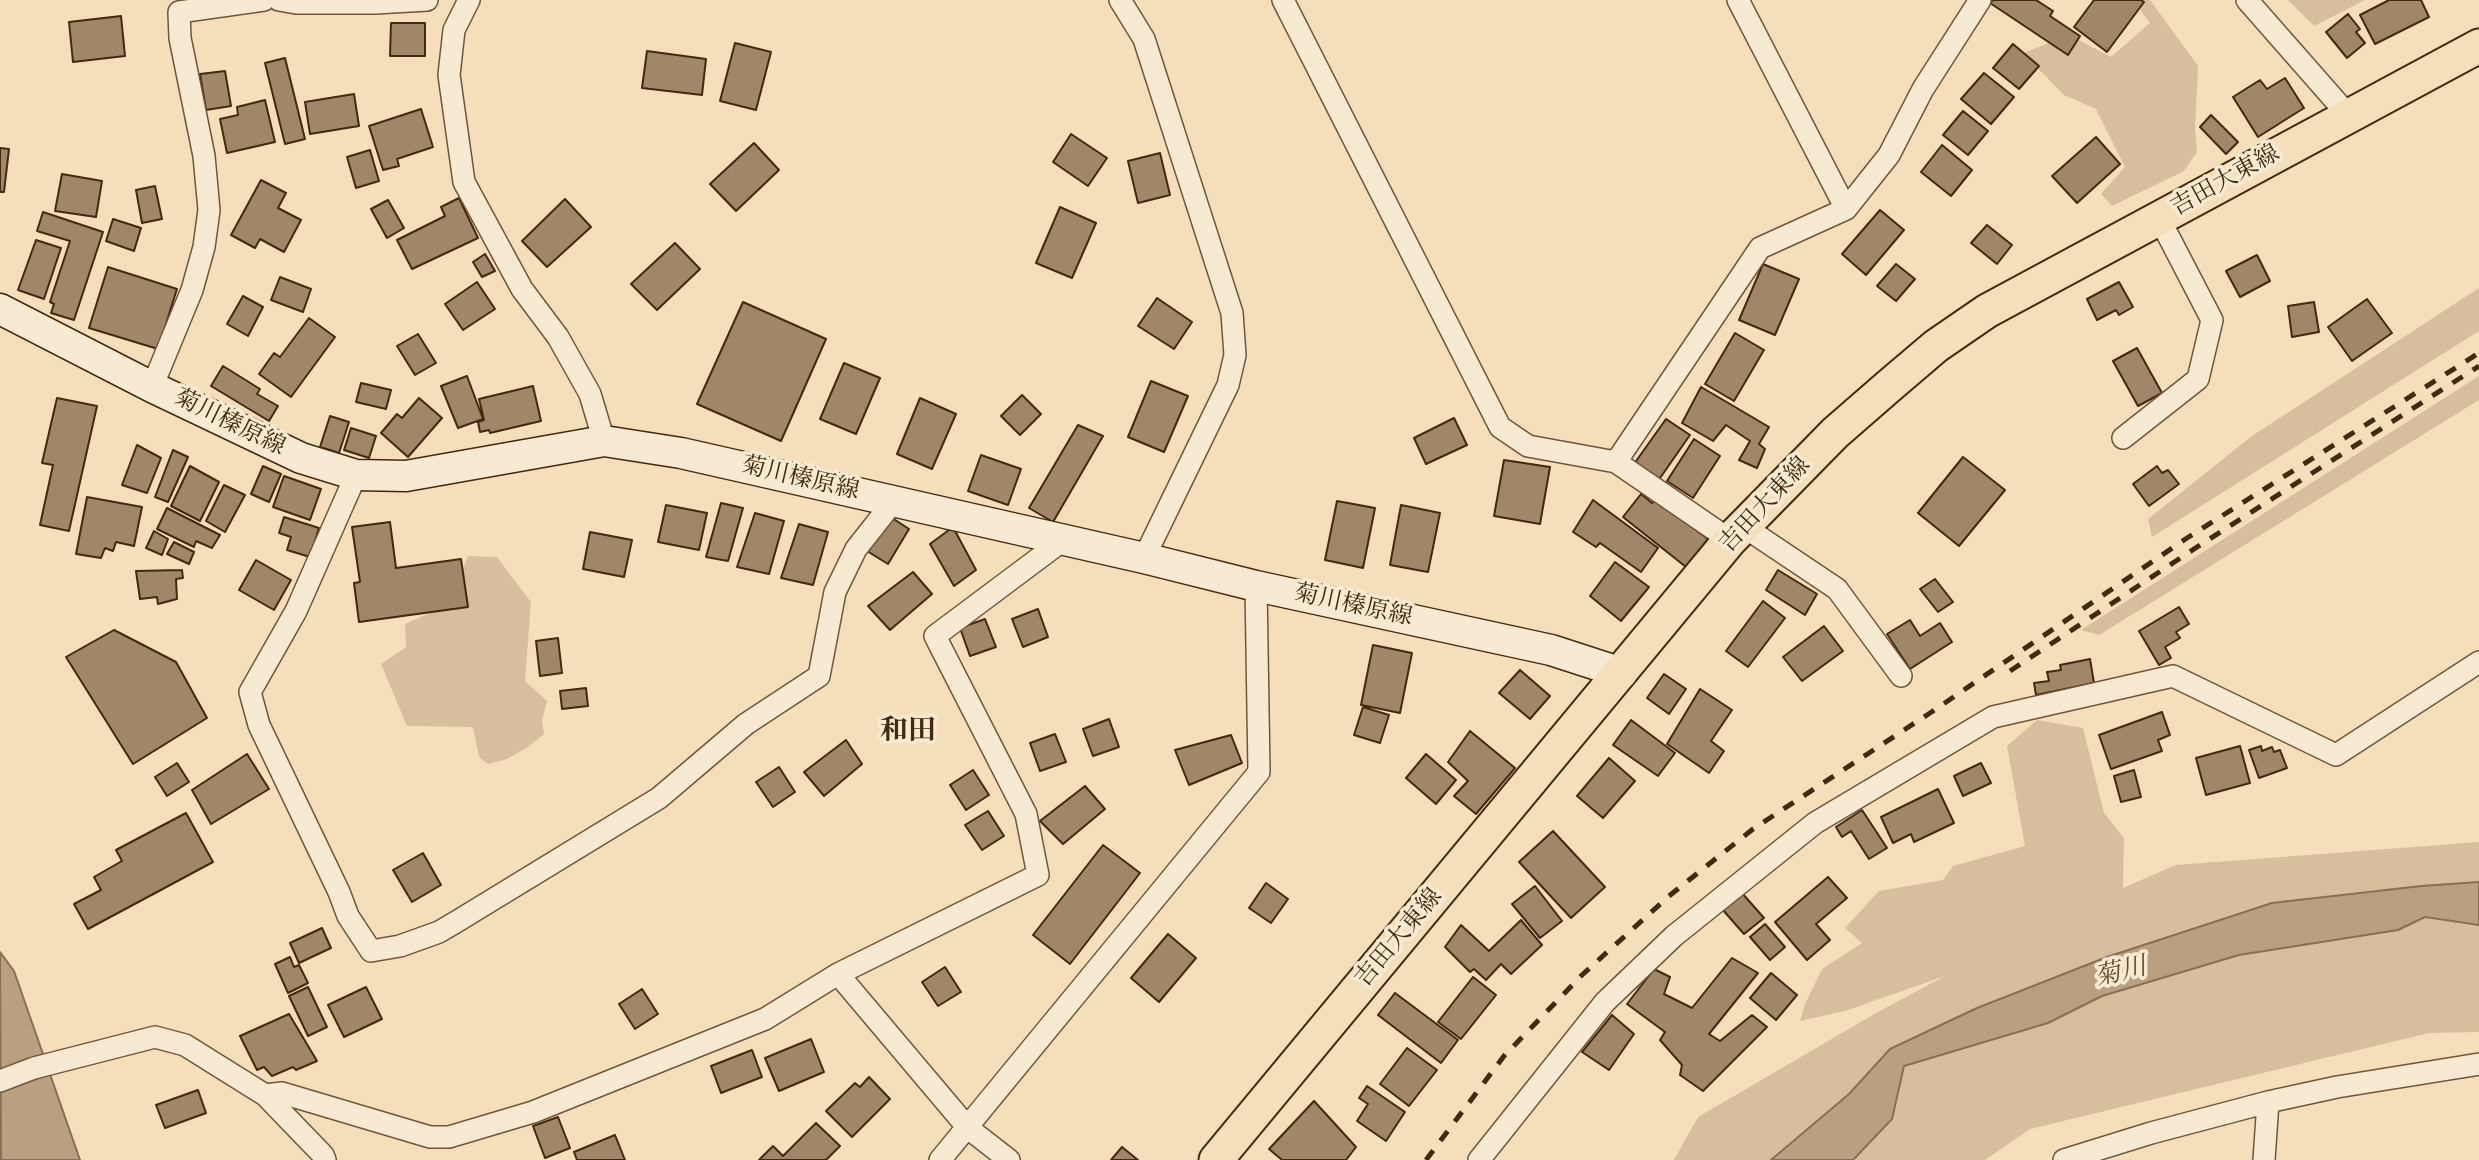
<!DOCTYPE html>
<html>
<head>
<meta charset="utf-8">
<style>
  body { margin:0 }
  canvas { display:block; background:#f5deba }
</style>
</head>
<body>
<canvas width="2479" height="1160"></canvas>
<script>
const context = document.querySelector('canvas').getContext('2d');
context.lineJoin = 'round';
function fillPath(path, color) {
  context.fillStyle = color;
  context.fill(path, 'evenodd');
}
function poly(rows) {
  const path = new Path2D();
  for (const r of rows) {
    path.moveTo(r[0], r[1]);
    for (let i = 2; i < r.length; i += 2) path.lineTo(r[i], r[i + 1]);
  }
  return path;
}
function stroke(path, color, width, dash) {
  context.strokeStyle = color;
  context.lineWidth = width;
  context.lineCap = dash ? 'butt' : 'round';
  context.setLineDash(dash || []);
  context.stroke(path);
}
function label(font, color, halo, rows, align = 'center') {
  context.font = font + ' "IM FELL English","Noto Serif JP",serif';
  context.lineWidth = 7;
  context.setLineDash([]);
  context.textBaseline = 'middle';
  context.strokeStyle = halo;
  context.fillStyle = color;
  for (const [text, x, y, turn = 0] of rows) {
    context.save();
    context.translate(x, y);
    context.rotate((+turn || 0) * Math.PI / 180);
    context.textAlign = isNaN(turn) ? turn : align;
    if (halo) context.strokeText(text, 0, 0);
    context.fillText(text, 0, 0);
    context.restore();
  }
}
const green = poly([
  [2133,0,2150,0,2198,66,2195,129,2197,152,2184,171,2112,206,2101,194,2125,167,2096,109,2064,95,2023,53,2069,35,2111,57,2150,23],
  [2288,0,2365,0,2314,26],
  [2479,288,2479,331,2152,537,2148,519,2252,436],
  [2479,376,2479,400,2099,635,2081,630],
  [468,556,497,557,531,602,525,681,547,701,542,720,544,734,528,747,507,759,488,764,479,757,473,727,407,726,381,664,406,647,405,624,448,605],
  [2037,720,2083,728,2104,813,2124,838,2123,888,2176,865,2479,842,2479,1032,2429,1033,2030,1129,1985,1160,1674,1160,1698,1117,1876,1013,1945,976,1845,1011,1800,1021,1805,1004,1822,969,1862,943,1845,928,1879,891,1943,880,1953,866,2025,846,2007,746]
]);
const water = poly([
  [2479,882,2479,925,2425,917,2398,930,2239,955,2102,996,2048,1023,1904,1066,1892,1119,1853,1160,1771,1160,1849,1094,1890,1049,1977,1008,2107,957,2272,903,2421,886,2479,882],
  [0,952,14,971,80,1160,1,1160,0,952]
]);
const building = poly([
  [1993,0,2036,0,2053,11,2050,16,2080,36,2068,55,1990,3,1993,0],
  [2094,0,2141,0,2144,2,2107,52,2074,27,2094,0],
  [2389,0,2421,0,2429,17,2375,44,2360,15,2389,0],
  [2348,14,2360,29,2356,32,2365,43,2347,58,2326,32,2348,14],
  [121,16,125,56,73,62,69,22,121,16],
  [391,23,425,23,425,56,390,56,391,23],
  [735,43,771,52,756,110,720,101,735,43],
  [2013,44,2039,66,2019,89,1993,68,2013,44],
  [647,51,706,59,702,95,642,88,647,51],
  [285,58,305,139,285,144,265,63,285,58],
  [225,71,231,106,206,110,200,74,225,71],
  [1984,73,2014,97,1991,124,1961,99,1984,73],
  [2285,78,2304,108,2258,137,2233,97,2260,80,2267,89,2285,78],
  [354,94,359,126,310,134,305,102,354,94],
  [265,100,275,142,227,153,220,119,238,115,237,107,265,100],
  [421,109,433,147,397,159,399,166,383,170,369,126,421,109],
  [1963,111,1988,131,1968,155,1943,135,1963,111],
  [2211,115,2238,142,2226,154,2200,127,2211,115],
  [1071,134,1107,158,1088,186,1053,162,1071,134],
  [2096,137,2120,164,2077,203,2052,176,2096,137],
  [754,143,779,170,736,211,710,184,754,143],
  [1942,145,1972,170,1951,196,1921,172,1942,145],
  [0,148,9,149,4,192,0,192,0,148],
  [370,150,379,181,356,188,347,157,370,150],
  [1160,153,1170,195,1138,203,1128,161,1160,153],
  [62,174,102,181,96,217,55,211,62,174],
  [261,180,286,193,278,208,301,220,284,252,260,239,255,248,231,235,261,180],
  [155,186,162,219,142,223,136,190,155,186],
  [459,198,478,238,412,269,397,240,445,216,441,207,459,198],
  [565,199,591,227,547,267,522,241,565,199],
  [388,200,404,228,387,238,371,209,388,200],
  [1060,207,1096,223,1072,278,1036,263,1060,207],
  [1880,210,1904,230,1866,275,1842,254,1880,210],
  [43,212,103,232,74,320,51,313,54,304,50,302,70,241,37,231,43,212],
  [113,219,141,228,134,251,106,241,113,219],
  [1987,225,2012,245,1997,264,1971,243,1987,225],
  [36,240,61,248,44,299,18,290,36,240],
  [675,243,700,269,657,310,631,284,675,243],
  [485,254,495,271,482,277,473,262,485,254],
  [2257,255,2270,281,2240,297,2226,271,2257,255],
  [1763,264,1799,279,1775,335,1739,320,1763,264],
  [1896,264,1915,279,1896,301,1877,286,1896,264],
  [108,267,177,289,158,349,89,328,108,267],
  [280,277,311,289,303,312,271,300,280,277],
  [477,282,495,309,463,330,445,304,477,282],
  [2119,282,2133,307,2119,315,2116,310,2097,320,2087,299,2119,282],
  [243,296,263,307,248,336,227,324,243,296],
  [1157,298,1192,322,1174,349,1138,326,1157,298],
  [2367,299,2392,333,2352,361,2328,327,2367,299],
  [743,302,826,339,781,441,697,404,743,302],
  [2314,302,2319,332,2292,337,2288,306,2314,302],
  [309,318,335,337,291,397,259,374,274,353,280,357,309,318],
  [1735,333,1764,350,1734,401,1705,384,1735,333],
  [418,334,436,363,415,375,397,346,418,334],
  [2137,348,2162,393,2138,406,2113,361,2137,348],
  [844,363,880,378,856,434,820,419,844,363],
  [223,366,260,389,257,394,278,406,269,421,211,386,223,366],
  [467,376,483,419,458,428,441,386,467,376],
  [1151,381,1188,396,1164,452,1128,437,1151,381],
  [361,383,391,390,386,409,356,402,361,383],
  [533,386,541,421,490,433,489,430,480,432,478,422,484,420,479,399,533,386],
  [1701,387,1769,427,1759,444,1765,449,1757,468,1739,460,1750,441,1726,425,1713,441,1682,423,1701,387],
  [1022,395,1041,414,1020,435,1001,416,1022,395],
  [57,398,97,406,69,531,40,525,53,465,42,463,57,398],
  [419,398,442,418,408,457,381,433,397,414,402,418,419,398],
  [920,398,956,414,932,469,897,454,920,398],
  [330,416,349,422,339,453,320,447,330,416],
  [1454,418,1467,445,1426,464,1414,438,1454,418],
  [1666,419,1690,435,1658,481,1634,464,1666,419],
  [1078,425,1103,436,1053,522,1029,508,1078,425],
  [351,428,376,436,369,458,344,450,351,428],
  [1694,439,1720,456,1693,498,1667,481,1694,439],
  [137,445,161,458,147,493,122,485,137,445],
  [173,450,188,457,168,502,155,497,173,450],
  [981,455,1021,469,1008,505,968,491,981,455],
  [1963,457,2005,490,1959,546,1918,513,1963,457],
  [1504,460,1550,467,1540,524,1494,516,1504,460],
  [190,466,219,482,200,521,171,506,190,466],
  [263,466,281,474,269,502,251,494,263,466],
  [2157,466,2162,473,2168,470,2179,484,2149,506,2133,484,2157,466],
  [284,476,321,489,310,520,273,507,284,476],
  [224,485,245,495,225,532,206,521,224,485],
  [1641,494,1652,503,1656,499,1708,539,1686,567,1623,517,1641,494],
  [87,497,142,507,134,546,116,542,113,551,105,548,101,558,76,554,87,497],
  [1593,500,1658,548,1641,572,1600,543,1596,547,1573,532,1593,500],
  [1337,501,1375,508,1363,568,1325,560,1337,501],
  [721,503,743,508,728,561,706,557,721,503],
  [666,505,707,513,699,550,658,542,666,505],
  [1401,505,1440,513,1428,572,1390,565,1401,505],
  [167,508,220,535,212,548,196,541,194,547,157,529,167,508],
  [755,513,784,521,769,574,737,567,755,513],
  [886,514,909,529,888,564,867,551,886,514],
  [284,517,319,528,310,557,287,550,291,537,279,533,284,517],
  [390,522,396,568,461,559,468,607,359,622,354,583,360,582,352,527,390,522],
  [799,524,828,532,813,585,781,578,799,524],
  [953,527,976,570,954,586,930,544,953,527],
  [154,531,168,539,162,555,146,548,154,531],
  [590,532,632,540,624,577,583,569,590,532],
  [174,542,194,552,189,564,167,554,174,542],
  [256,560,291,580,274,610,239,590,256,560],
  [1615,562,1649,587,1621,621,1590,596,1615,562],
  [182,570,183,578,176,579,177,599,158,604,157,597,140,599,136,571,182,570],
  [1778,570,1817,594,1805,615,1766,590,1778,570],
  [913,572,932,594,890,630,868,606,913,572],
  [1935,579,1953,602,1938,612,1920,589,1935,579],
  [1763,601,1785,618,1748,667,1726,651,1763,601],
  [2179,607,2189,624,2176,632,2180,638,2165,647,2171,658,2159,665,2139,631,2179,607],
  [1038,609,1048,637,1023,647,1012,619,1038,609],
  [985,619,996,647,970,656,960,628,985,619],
  [1910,620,1920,636,1940,623,1952,642,1910,669,1887,634,1910,620],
  [1824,626,1843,651,1802,681,1783,657,1824,626],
  [114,630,176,662,207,718,133,764,66,657,114,630],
  [558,638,562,673,540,676,536,641,558,638],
  [1373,645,1412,653,1400,713,1361,705,1373,645],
  [2090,659,2094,683,2036,695,2034,683,2049,681,2047,672,2061,670,2060,665,2090,659],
  [1520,670,1550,696,1530,719,1499,693,1520,670],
  [1664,674,1686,689,1669,714,1647,698,1664,674],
  [586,688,588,706,562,709,560,691,586,688],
  [1700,689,1732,710,1711,741,1724,751,1709,773,1667,744,1700,689],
  [1363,707,1389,715,1380,743,1354,735,1363,707],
  [2162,712,2170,735,2158,740,2162,751,2111,769,2099,735,2162,712],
  [1109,719,1119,747,1093,756,1083,729,1109,719],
  [1631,720,1675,753,1658,776,1613,745,1631,720],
  [1470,731,1515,768,1476,814,1454,796,1468,781,1448,762,1470,731],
  [1055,734,1066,762,1040,771,1030,743,1055,734],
  [1231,735,1242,763,1189,785,1175,750,1231,735],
  [846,740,862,764,824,796,804,772,846,740],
  [2240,746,2250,783,2206,795,2196,758,2240,746],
  [2261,746,2262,751,2272,747,2274,752,2280,750,2287,768,2259,778,2249,750,2261,746],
  [247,754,269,789,211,824,192,790,247,754],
  [1426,754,1456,780,1436,804,1406,778,1426,754],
  [1609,758,1635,781,1603,818,1577,796,1609,758],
  [177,763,189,782,167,796,155,777,177,763],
  [1981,763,1991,783,1963,796,1954,776,1981,763],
  [779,767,795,792,773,807,756,782,779,767],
  [973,770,989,795,966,810,950,785,973,770],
  [2134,770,2141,797,2121,802,2114,776,2134,770],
  [1085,786,1105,809,1063,844,1040,821,1085,786],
  [1938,789,1954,823,1914,842,1911,834,1893,843,1881,817,1938,789],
  [1862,810,1887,848,1869,859,1851,831,1842,837,1836,827,1862,810],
  [988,811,1004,836,982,850,965,825,988,811],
  [186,813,213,862,88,929,74,904,101,890,94,877,122,861,116,850,186,813],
  [1553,831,1605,887,1571,918,1519,862,1553,831],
  [1103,845,1140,873,1070,964,1033,935,1103,845],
  [423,853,441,885,412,902,393,870,423,853],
  [1828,877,1847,898,1816,924,1830,940,1807,960,1775,922,1828,877],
  [1266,883,1288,899,1271,923,1249,908,1266,883],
  [1535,886,1562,921,1540,938,1512,904,1535,886],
  [1742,893,1764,918,1744,934,1722,909,1742,893],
  [1521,920,1542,945,1511,974,1501,964,1486,980,1474,969,1470,972,1445,947,1461,925,1489,951,1521,920],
  [1765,924,1785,947,1770,960,1750,937,1765,924],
  [322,928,331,948,299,963,290,943,322,928],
  [1168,934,1196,958,1159,1002,1131,978,1168,934],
  [290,957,294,967,299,965,308,983,288,993,275,964,290,957],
  [1732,958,1758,973,1709,1034,1720,1041,1752,1015,1767,1027,1703,1091,1680,1075,1682,1065,1660,1040,1665,1032,1627,1004,1654,969,1670,977,1664,994,1692,1008,1732,958],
  [945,967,961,992,938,1006,922,982,945,967],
  [1771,973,1797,995,1776,1020,1750,998,1771,973],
  [1473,977,1496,995,1461,1039,1438,1022,1473,977],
  [308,987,327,1027,308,1036,289,996,308,987],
  [366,987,382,1019,344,1037,328,1005,366,987],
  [642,989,658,1014,635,1029,619,1004,642,989],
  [1395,993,1458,1040,1441,1063,1378,1015,1395,993],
  [289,1014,317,1061,296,1070,293,1067,272,1076,264,1067,257,1070,240,1036,289,1014],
  [1612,1015,1634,1034,1609,1070,1582,1052,1612,1015],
  [811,1039,824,1072,779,1091,765,1058,811,1039],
  [1407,1048,1437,1070,1409,1106,1380,1084,1407,1048],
  [752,1050,762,1077,721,1093,711,1066,752,1050],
  [869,1077,890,1099,852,1137,826,1111,855,1083,860,1087,869,1077],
  [1367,1086,1405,1112,1386,1141,1357,1121,1368,1104,1359,1098,1367,1086],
  [198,1090,206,1113,165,1128,156,1105,198,1090],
  [1314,1101,1356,1147,1346,1160,1282,1160,1269,1149,1314,1101],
  [558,1117,570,1148,545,1158,533,1126,558,1117],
  [816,1123,840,1146,826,1160,759,1160,773,1146,783,1156,816,1123],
  [615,1135,625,1160,577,1160,574,1152,615,1135],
  [1122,1147,1138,1160,1111,1160,1122,1147]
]);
const street = poly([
  [279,0,296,3,375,3,427,0],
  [469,0,454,30,449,75,464,182,522,289,558,337,590,394,604,441],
  [1120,0,1144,39,1232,313,1235,355,1228,385,1144,558],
  [1283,0,1500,427,1528,446,1616,462,1730,540],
  [1738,0,1846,209],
  [2247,0,2348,115],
  [152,387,192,290,204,247,209,210,204,156,180,38,179,12,264,0],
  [2123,438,2198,379,2212,320,2159,218],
  [1616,462,1760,248,1846,209,1889,155,1923,89,1980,0],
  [356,475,296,611,250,692,259,725,339,892,348,916,371,951,400,946,439,932,456,922,659,798,746,724,819,676,835,592,856,549,893,502],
  [1743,526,1837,589,1901,676],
  [838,974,968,1128,1009,1160],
  [0,1081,34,1068,155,1037,185,1045,265,1095,282,1093,430,1137,449,1137,533,1112,765,1019,838,974,1038,875,1026,814,935,636,1062,541],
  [265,1095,323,1155,325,1160],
  [940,1160,1259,772,1256,586],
  [1479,1160,1605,1002,1674,936,1815,823,1993,717,2173,676,2336,755,2479,662],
  [2064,1160,2151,1133,2268,1102,2337,1087,2479,1064],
  [2264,1160,2268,1102]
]);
const secondary = poly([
  [0,309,152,387,301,458,356,475,406,476,604,441,681,453,1144,558,1256,586,1551,650,1622,673]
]);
const primary = poly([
  [1216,1160,1730,540,1835,433,1889,386,1936,346,1987,311,2479,46]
]);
const rail = poly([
  [2010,671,2197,547,2479,366],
  [1426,1160,1504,1056,1582,975,1669,896,1753,829,1930,713,2187,538,2479,353]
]);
const streetNames = [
  ["吉田大東線",2226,182,-29],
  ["菊川榛原線",229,424,26],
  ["菊川榛原線",800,480,13],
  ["吉田大東線",1766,506,-47],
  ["菊川榛原線",1353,607,12],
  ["吉田大東線",1400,939,-50]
];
const waterNames = [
  ["菊川",2121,974,-14]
];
const quarterNames = [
  ["和田",908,733]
];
fillPath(green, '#d7bf9d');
fillPath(water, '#b8a080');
stroke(water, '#897053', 2);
fillPath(building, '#9f8768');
stroke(building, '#42290f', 2);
stroke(street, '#6f563a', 24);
stroke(secondary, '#42290f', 33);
stroke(primary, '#42290f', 37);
stroke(street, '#f8ead2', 21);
stroke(secondary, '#f8ead2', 30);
stroke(primary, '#f5deba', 33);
stroke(rail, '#42290f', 5, [12, 12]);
label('24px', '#42290f', '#f8ead2', streetNames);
label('italic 26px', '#654d31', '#f8ead2', waterNames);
label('bold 28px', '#42290f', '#f8ead2', quarterNames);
</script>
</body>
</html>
